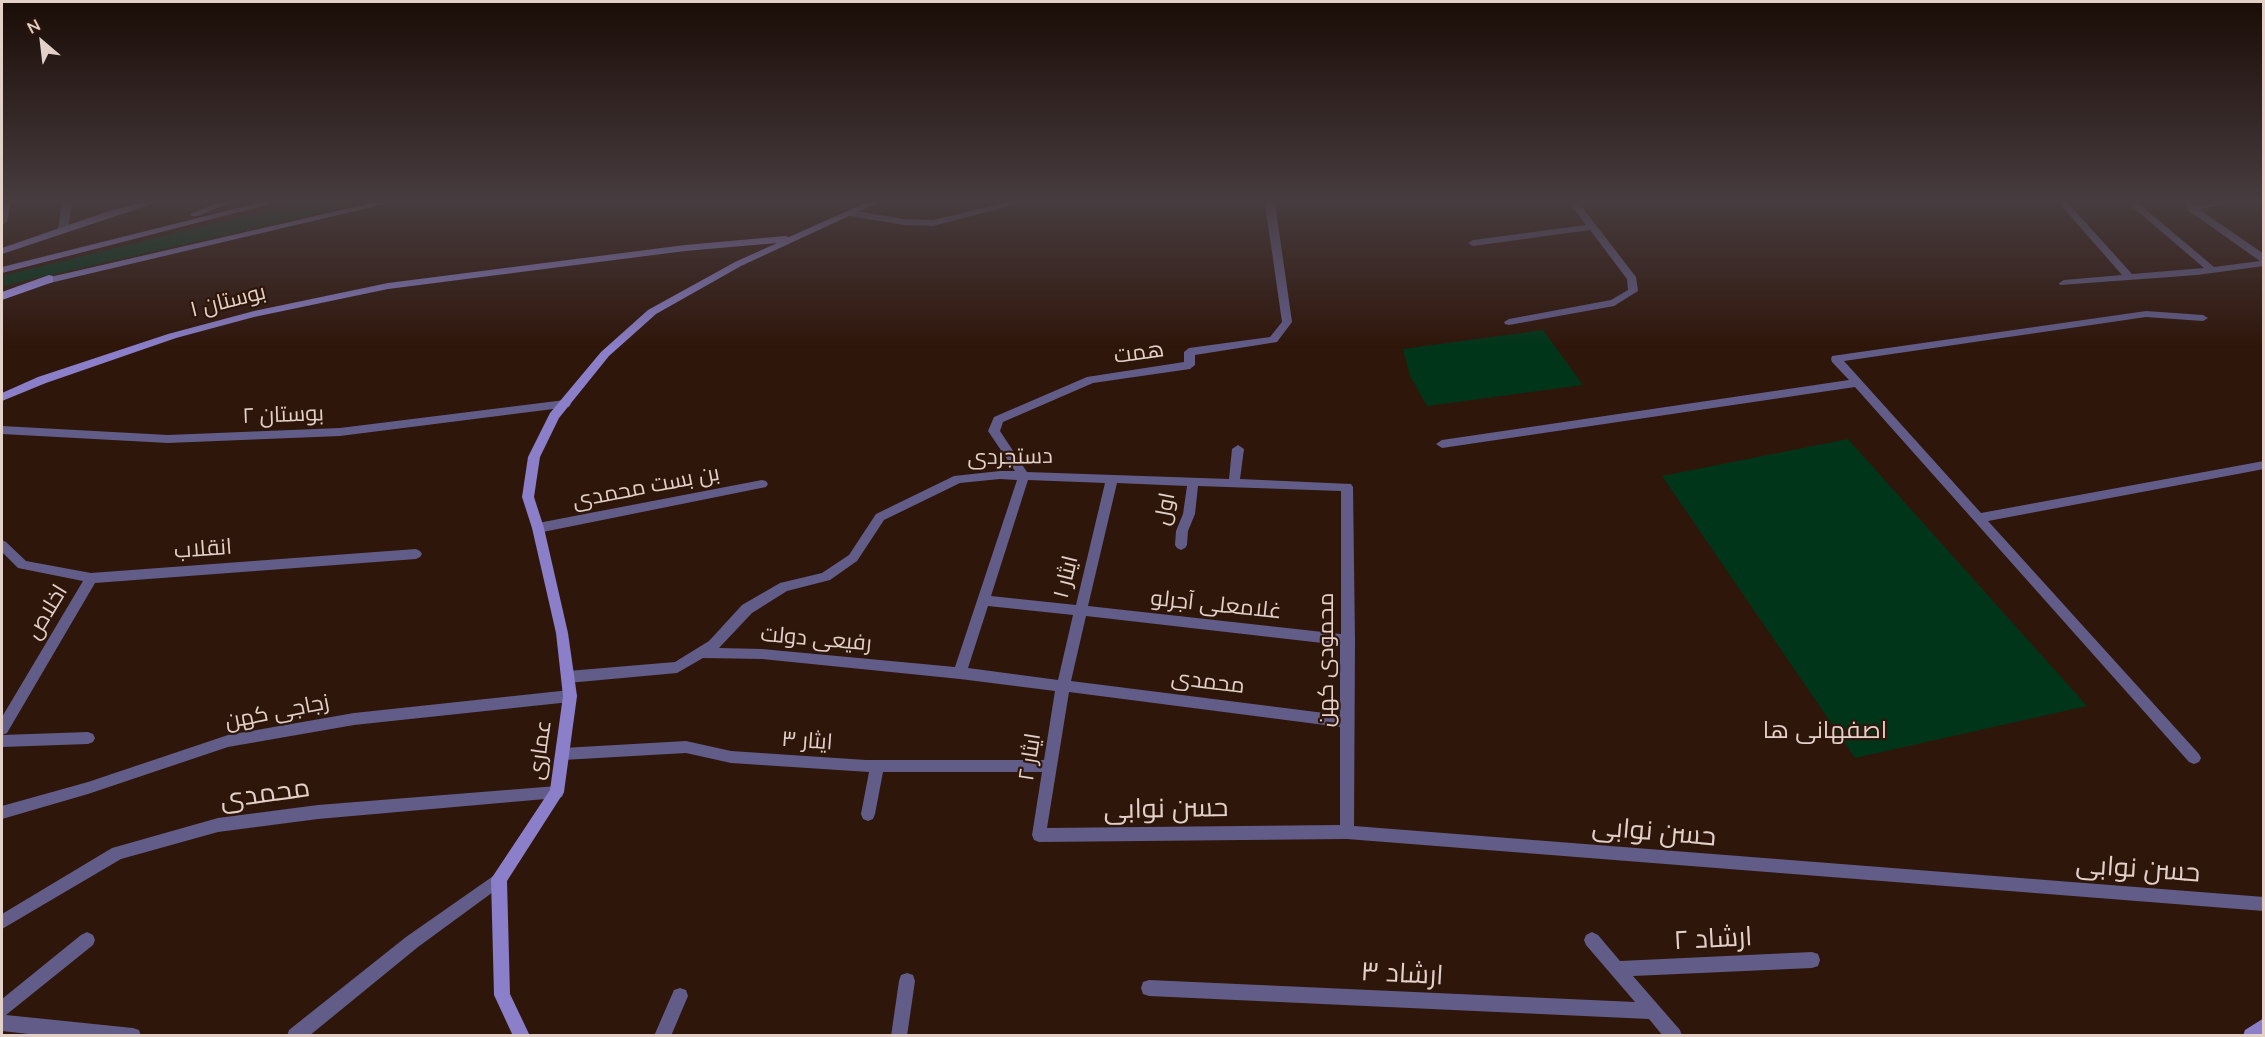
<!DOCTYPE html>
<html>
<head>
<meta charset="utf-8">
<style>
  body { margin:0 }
  #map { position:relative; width:2265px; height:1037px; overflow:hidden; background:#2f160b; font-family:Mulish,sans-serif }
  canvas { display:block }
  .frame { position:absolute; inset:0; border:3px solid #e2d0c9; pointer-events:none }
  .north { position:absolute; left:12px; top:12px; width:60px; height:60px; -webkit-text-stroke:4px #2f160b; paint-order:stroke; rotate:332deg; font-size:16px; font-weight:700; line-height:24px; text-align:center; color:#e2d0c9 }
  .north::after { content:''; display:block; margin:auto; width:21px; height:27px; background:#e2d0c9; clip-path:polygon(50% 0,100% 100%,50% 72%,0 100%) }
</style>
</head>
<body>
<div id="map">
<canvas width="2265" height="1037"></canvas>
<div class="frame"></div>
<div class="north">N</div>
</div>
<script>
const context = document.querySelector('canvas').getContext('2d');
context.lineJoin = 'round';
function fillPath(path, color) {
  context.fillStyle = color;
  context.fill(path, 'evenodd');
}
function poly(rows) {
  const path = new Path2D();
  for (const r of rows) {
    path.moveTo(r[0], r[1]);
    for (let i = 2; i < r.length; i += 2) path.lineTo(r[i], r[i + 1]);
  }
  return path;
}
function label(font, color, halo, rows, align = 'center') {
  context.font = font + ' Mulish,Cairo,sans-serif';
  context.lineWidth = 4.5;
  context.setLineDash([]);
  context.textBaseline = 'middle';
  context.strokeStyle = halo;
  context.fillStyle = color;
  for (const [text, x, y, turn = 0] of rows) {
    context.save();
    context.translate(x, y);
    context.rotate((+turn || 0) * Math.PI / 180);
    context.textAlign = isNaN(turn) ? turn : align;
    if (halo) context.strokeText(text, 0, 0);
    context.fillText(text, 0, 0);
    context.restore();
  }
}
const green = poly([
  [297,203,364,203,2,286,2,276],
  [1543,330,1583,385,1427,406,1410,376,1403,349],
  [1848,439,2087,706,1855,758,1662,476]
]);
const lane = poly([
  [2146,311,2203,315,2208,318,2203,321,2146,317,1844,361,1981,513,2264,461,2264,469,1988,521,2199,754,2201,758,2199,762,2194,764,2189,762,1855,387,1442,448,1436,444,1442,440,1849,380,1832,362,1831,359,1832,356,2146,311]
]);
const street = poly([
  [2,203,11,203,7,222,2,225,2,203],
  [62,203,72,203,68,229,63,232,58,229,62,203],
  [1004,203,1021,203,933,226,904,225,850,216,845,213,850,210,904,219,933,220,1004,203],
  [1265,203,1275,203,1292,322,1277,342,1195,355,1195,365,1190,369,1093,383,1003,422,1000,431,1027,472,1229,479,1232,449,1238,445,1244,449,1240,479,1351,484,1353,487,1355,640,1354,826,2264,897,2264,911,1347,839,1039,842,1034,840,1032,835,1042,772,883,772,875,814,873,819,868,821,863,819,861,814,869,772,731,763,686,753,563,760,558,758,556,754,558,750,563,748,686,741,731,751,866,760,1044,760,1055,691,960,679,762,659,703,658,677,673,568,683,563,681,561,677,563,673,568,671,675,662,709,641,742,605,780,583,822,573,849,555,876,514,954,476,1000,471,1015,471,988,431,994,417,1087,377,1184,362,1184,352,1189,348,1270,337,1282,322,1265,203],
  [1000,479,1017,480,955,667,762,649,719,648,752,613,787,591,830,580,857,561,884,520,960,483,1000,479],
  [1028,480,1105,483,1076,605,991,596,1028,480],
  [1117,483,1187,486,1183,514,1176,531,1175,545,1177,548,1181,550,1185,548,1187,545,1188,531,1195,514,1198,486,1341,491,1341,634,1088,606,1117,483],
  [988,606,1073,615,1058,680,968,668,988,606],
  [1086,616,1340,645,1340,715,1071,681,1086,616],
  [1069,692,1340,727,1340,825,1047,828,1069,692],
  [1570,203,1579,203,1636,277,1638,291,1614,306,1509,325,1505,324,1504,322,1509,319,1611,300,1628,290,1627,279,1590,230,1473,246,1468,243,1473,240,1586,225,1570,203],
  [2059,203,2068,203,2132,274,2204,268,2128,203,2138,203,2214,267,2260,261,2189,211,2184,203,2194,203,2195,206,2224,203,2200,210,2264,254,2264,266,2197,275,2060,285,2059,283,2064,280,2122,275,2059,203],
  [565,400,571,404,569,407,340,436,168,443,2,434,2,426,168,435,340,428,565,400],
  [762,480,766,481,768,484,766,487,538,533,534,531,532,528,534,525,538,523,762,480],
  [2,540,6,542,26,561,91,573,416,549,420,551,422,554,420,557,416,559,95,583,7,733,2,735,88,732,93,734,95,738,93,742,88,744,2,747,2,717,83,581,18,568,2,552,2,540],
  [570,690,575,692,577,696,575,700,570,702,354,725,228,747,88,794,2,819,2,806,88,782,228,735,354,713,570,690],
  [557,786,562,787,564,792,562,797,557,798,318,819,218,832,121,859,2,929,2,914,112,848,218,818,318,805,557,786],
  [499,872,504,874,507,879,504,884,418,947,309,1036,287,1036,289,1030,406,937,499,872],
  [87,932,93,935,95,940,93,945,6,1015,133,1028,139,1030,141,1036,46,1036,2,1031,2,999,81,935,87,932],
  [1592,932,1598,935,1620,961,1812,952,1818,954,1820,960,1818,966,1812,968,1633,976,1680,1030,1682,1036,1663,1036,1649,1019,1149,996,1143,994,1141,988,1143,982,1149,980,1635,1002,1586,945,1584,940,1586,935,1592,932],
  [907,973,913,975,915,981,907,1036,891,1036,899,981,901,975,907,973],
  [680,988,686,990,688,996,671,1036,654,1036,674,990,680,988]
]);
const secondary = poly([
  [139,203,155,203,2,254,2,248,112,210,139,203],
  [216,203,229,203,198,216,192,216,190,214,216,203],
  [258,203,274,203,2,273,2,267,258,203],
  [372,203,389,203,37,286,32,283,37,280,372,203],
  [865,203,877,203,741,266,656,314,609,356,559,418,540,457,534,497,544,528,568,633,577,696,564,792,507,881,510,994,530,1036,513,1036,494,995,491,879,550,790,563,696,556,633,532,528,522,497,528,457,550,413,601,352,648,310,735,262,777,243,685,251,388,289,254,317,176,338,46,383,2,401,2,393,38,377,168,334,254,311,388,283,685,245,785,236,789,237,865,203],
  [2264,1018,2264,1036,2243,1036,2245,1030,2264,1018]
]);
const primary = poly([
  [49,275,53,276,53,282,2,300,2,292,49,275]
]);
const streetNames = [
  ["بوستان ۱",228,301,-14],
  ["همت",1139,353,-8],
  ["بوستان ۲",283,415,-2],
  ["دستجردی",1010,457,-1],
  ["بن بست محمدی",646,487,-11],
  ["اول",1165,509,-79],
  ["انقلاب",203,549,-4],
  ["۱ ایثار",1066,577,-76],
  ["غلامعلی آجرلو",1216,605,6],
  ["اخلاص",47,612,-59],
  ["رفیعی دولت",816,639,5],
  ["محمودی کهن",1326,660,-90],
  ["محمدی",1208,682,7],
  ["زجاجی کهن",277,712,-11],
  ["ایثار ۳",807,741,4],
  ["عماری",540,750,-82],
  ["ایثار ۲",1030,757,-81]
];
const neighbourhoodNames = [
  ["اصفهانی ها",1825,731]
];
const nearStreetnames = [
  ["محمدی",265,794,-8],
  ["حسن نوابی",1166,809,-1],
  ["حسن نوابی",1654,832,5],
  ["حسن نوابی",2138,869,4],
  ["ارشاد ۲",1713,939,-3],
  ["ارشاد ۳",1402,974,3]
];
fillPath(green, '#003519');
fillPath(lane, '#625c89');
fillPath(street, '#625c89');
fillPath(secondary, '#8a7fc8');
fillPath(primary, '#a99af9');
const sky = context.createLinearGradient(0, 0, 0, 348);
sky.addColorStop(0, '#1a0c06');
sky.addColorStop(0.58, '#473c3f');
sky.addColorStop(1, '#473c3f00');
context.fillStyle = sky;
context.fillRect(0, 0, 2265, 348);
label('22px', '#e2d0c9', '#2f160b', streetNames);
label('24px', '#e2d0c9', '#2f160b', neighbourhoodNames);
label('27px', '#e2d0c9', '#2f160b', nearStreetnames);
</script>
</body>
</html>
